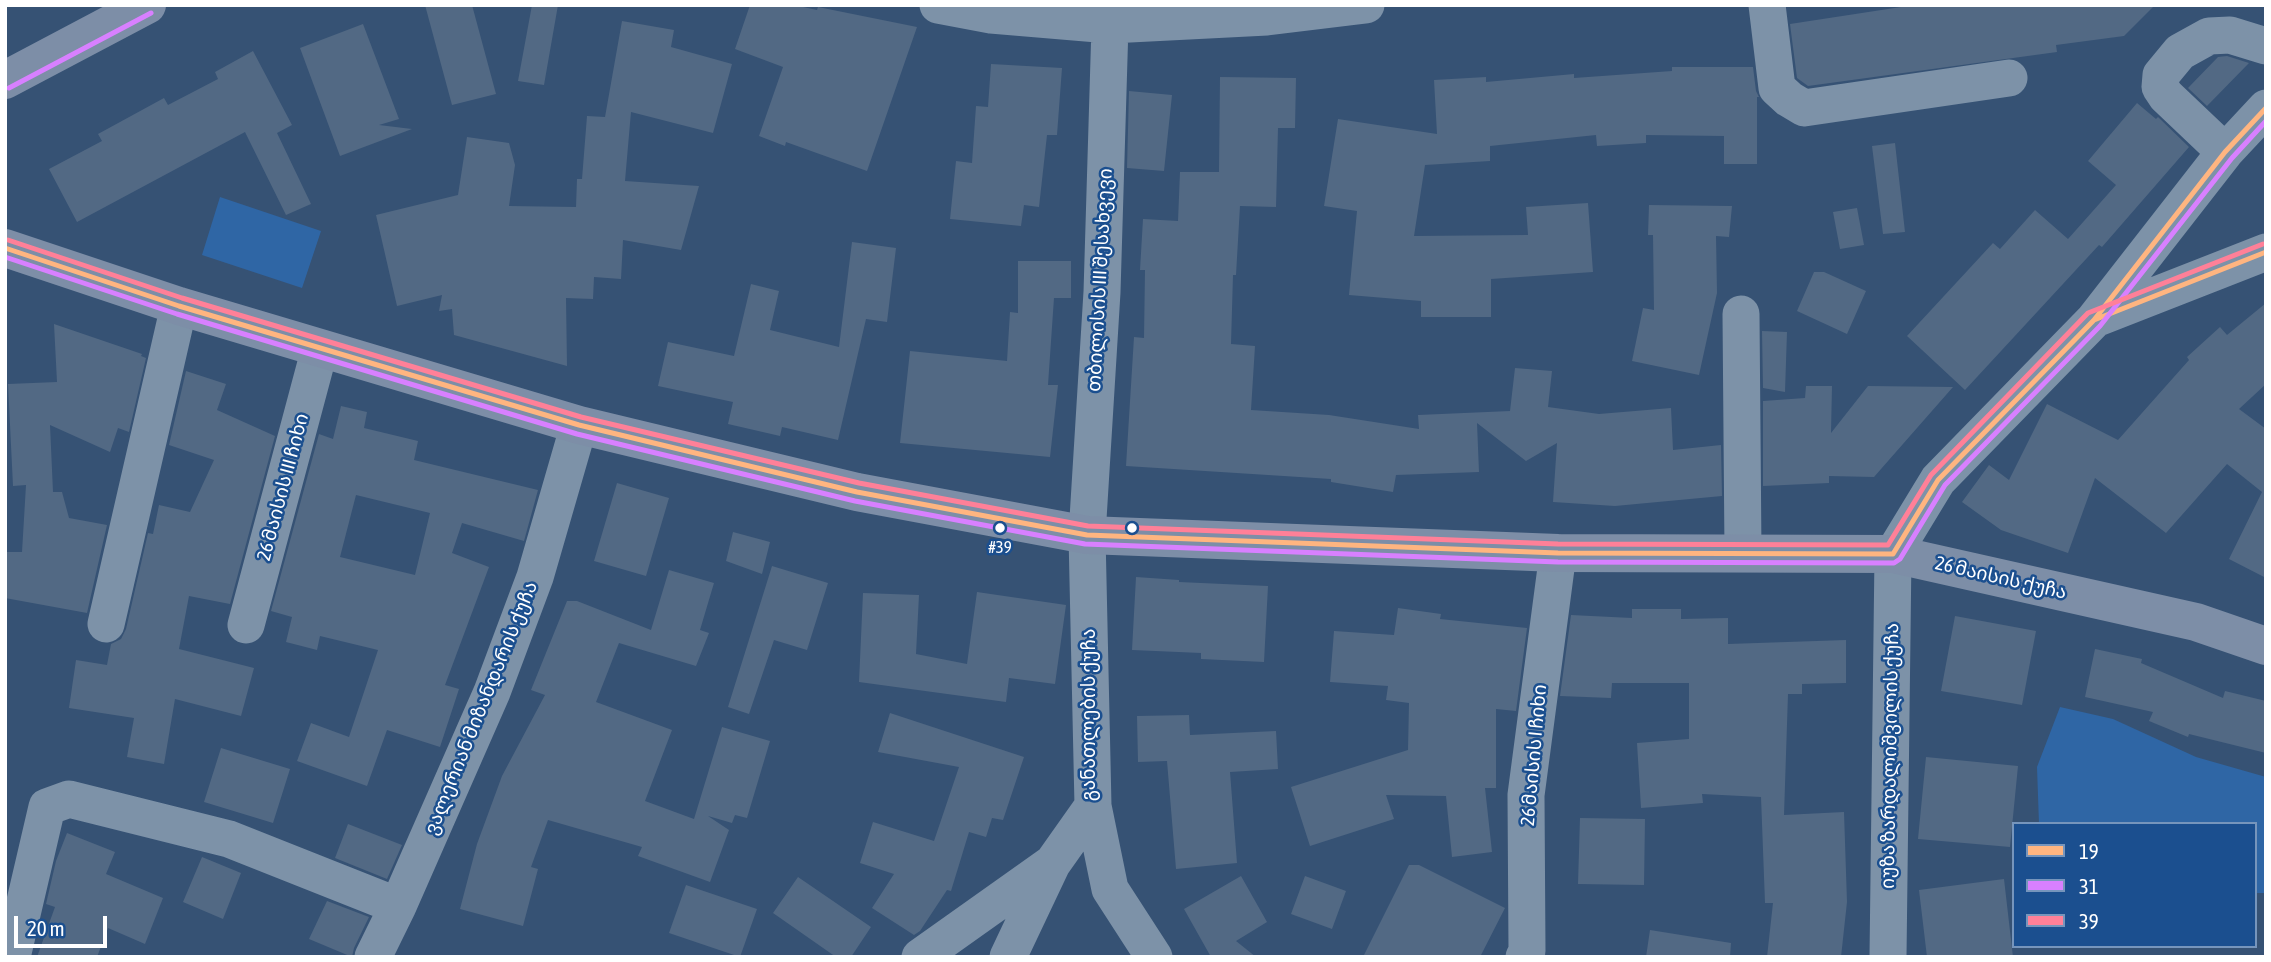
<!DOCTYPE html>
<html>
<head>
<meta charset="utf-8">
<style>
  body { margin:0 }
  #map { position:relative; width:2271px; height:962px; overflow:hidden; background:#365274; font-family:"Asap Condensed",sans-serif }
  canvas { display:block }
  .frame { position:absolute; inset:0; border:7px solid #fff; pointer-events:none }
  .legend { position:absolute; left:2012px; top:822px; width:245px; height:126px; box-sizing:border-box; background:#1b4f8f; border:2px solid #7695bc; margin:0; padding:9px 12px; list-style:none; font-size:21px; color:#fff }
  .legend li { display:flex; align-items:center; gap:14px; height:35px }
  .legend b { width:35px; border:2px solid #7695bc }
  .scale { position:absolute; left:14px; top:916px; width:93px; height:32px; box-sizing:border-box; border:4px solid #fff; border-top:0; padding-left:9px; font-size:21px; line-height:24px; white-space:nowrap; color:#fff; -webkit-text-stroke:5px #1b4f8f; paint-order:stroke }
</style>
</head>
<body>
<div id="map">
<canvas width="2271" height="962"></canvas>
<div class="frame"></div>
<ul class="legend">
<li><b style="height:9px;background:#ffb580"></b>19</li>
<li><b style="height:9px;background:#d880ff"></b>31</li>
<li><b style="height:9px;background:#ff8098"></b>39</li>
</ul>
<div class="scale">20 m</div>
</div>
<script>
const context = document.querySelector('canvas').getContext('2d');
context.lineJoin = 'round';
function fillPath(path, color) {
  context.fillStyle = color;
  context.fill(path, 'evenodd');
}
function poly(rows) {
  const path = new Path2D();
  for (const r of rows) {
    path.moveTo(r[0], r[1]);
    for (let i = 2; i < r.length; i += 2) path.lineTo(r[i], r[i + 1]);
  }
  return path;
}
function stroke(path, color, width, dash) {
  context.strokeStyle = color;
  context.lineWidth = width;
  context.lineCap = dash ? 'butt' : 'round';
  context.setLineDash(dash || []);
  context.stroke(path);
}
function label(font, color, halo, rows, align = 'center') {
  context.font = font + ' "Asap Condensed","Noto Sans Georgian",sans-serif';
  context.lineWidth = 5;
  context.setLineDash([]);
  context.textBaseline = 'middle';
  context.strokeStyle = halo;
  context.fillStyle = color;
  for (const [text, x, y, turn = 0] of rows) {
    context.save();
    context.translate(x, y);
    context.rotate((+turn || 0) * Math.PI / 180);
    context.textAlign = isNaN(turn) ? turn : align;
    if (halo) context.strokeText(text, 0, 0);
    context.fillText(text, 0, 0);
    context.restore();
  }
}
const green = poly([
  [220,197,321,231,302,288,202,255],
  [2060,707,2113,719,2196,757,2266,777,2266,893,2255,893,2255,824,2039,824,2037,767]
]);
const building = poly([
  [425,5,472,5,496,94,452,105],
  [532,5,558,5,544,85,518,81],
  [750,5,794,5,817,10,818,7,917,27,867,171,786,142,785,146,759,136,783,67,735,49],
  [1914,5,2155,5,2124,36,2056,45,2057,52,1808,86,1797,78,1790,24],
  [622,21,674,30,671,47,732,64,713,133,631,112,625,181,699,186,681,250,623,240,621,279,594,277,593,299,566,298,567,366,454,335,452,309,439,311,442,295,397,306,376,215,458,195,467,137,509,143,515,165,509,206,576,207,577,179,582,179,587,116,605,117],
  [363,24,399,119,379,125,412,129,340,156,300,48],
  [253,51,292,125,277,133,311,204,286,215,245,132,77,222,49,169,102,141,98,134,164,98,168,105,218,79,215,72],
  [2227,56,2249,63,2207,106,2188,88,2218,57],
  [991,64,1062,68,1057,135,1047,135,1039,207,1024,205,1021,226,950,219,956,161,972,163,976,106,988,107],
  [1672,67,1753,67,1756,91,1759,97,1757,97,1757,164,1724,164,1724,136,1646,135,1646,143,1597,146,1596,135,1490,146,1490,161,1425,165,1414,236,1528,235,1526,207,1588,203,1593,272,1491,279,1491,317,1421,317,1421,301,1349,295,1357,211,1324,206,1338,119,1437,134,1434,80,1486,77,1486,82,1574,74,1574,78,1672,71],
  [1220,77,1296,78,1295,128,1278,128,1276,207,1240,206,1236,275,1233,275,1231,344,1255,346,1251,410,1329,415,1419,429,1418,415,1510,411,1515,368,1552,371,1548,407,1599,414,1671,408,1673,450,1721,445,1722,496,1615,506,1553,502,1557,443,1526,461,1477,423,1479,472,1396,475,1393,492,1331,482,1331,479,1126,466,1134,337,1144,338,1145,270,1140,270,1143,219,1178,221,1180,172,1219,172],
  [1129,91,1172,95,1164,171,1127,168],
  [2137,103,2156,119,2158,117,2189,147,2102,247,2099,245,1965,390,1907,336,1993,243,2000,249,2035,210,2068,239,2116,185,2088,161],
  [1895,143,1905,232,1883,234,1872,146],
  [1649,205,1732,206,1729,237,1716,236,1717,293,1699,375,1632,361,1643,308,1654,310,1653,235,1648,235],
  [1857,208,1864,245,1840,249,1833,212],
  [852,242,896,248,887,322,866,319,838,440,782,427,780,436,728,424,733,402,658,386,668,342,734,356,751,284,779,291,770,330,839,347],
  [1018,261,1071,261,1071,298,1054,298,1048,385,1058,385,1050,457,900,443,910,351,1007,361,1010,312,1018,313],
  [1814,272,1824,272,1866,291,1847,334,1797,311],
  [2266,303,2266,384,2239,409,2266,429,2266,578,2229,559,2262,492,2227,464,2166,533,2095,478,2068,553,2001,530,1962,502,1989,465,2009,480,2047,404,2118,440,2189,360,2187,357,2220,327,2227,335],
  [54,324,142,354,141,356,146,358,129,432,118,428,110,452,50,425,53,492,62,492,69,518,107,525,87,613,5,598,5,552,22,552,26,485,13,486,8,384,57,382],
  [1762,331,1787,332,1785,392,1763,388],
  [186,371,226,384,217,410,275,436,230,604,189,596,179,649,254,668,241,716,175,699,164,764,127,757,134,718,69,708,76,660,107,665,111,644,121,639,126,629,148,533,153,534,159,505,190,512,214,460,169,445],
  [1806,386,1832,386,1831,433,1868,386,1953,387,1874,477,1829,476,1829,483,1763,486,1763,401,1805,398],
  [341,406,367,412,364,428,418,441,414,460,538,490,524,541,462,523,452,553,489,567,445,685,459,689,440,747,387,730,367,786,297,761,311,723,349,737,378,650,320,636,317,650,286,642,292,617,271,611,319,434,333,439],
  [356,495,430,513,415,575,340,557],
  [617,483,669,498,646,576,594,561],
  [733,532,770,542,762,574,726,561],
  [772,566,828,583,807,650,774,640,749,714,728,707],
  [669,570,714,583,700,630,709,633,696,666,619,643,596,702,672,730,645,801,694,819,722,727,770,741,747,818,735,815,732,823,708,816,729,830,710,882,638,856,642,847,548,820,531,867,538,869,523,926,460,909,477,844,502,776,545,695,531,690,567,601,577,601,651,630],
  [1136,577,1179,580,1179,582,1268,586,1264,662,1201,659,1201,653,1132,650],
  [977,592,1066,605,1055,684,1009,678,1006,702,859,682,863,593,919,595,916,654,967,664],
  [1398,608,1441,614,1440,619,1527,628,1516,711,1496,709,1496,788,1485,788,1492,852,1452,857,1446,796,1386,795,1394,819,1310,846,1291,787,1408,750,1409,703,1386,700,1388,686,1330,682,1334,631,1394,635],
  [1632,609,1681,609,1681,619,1728,618,1728,644,1846,640,1846,683,1802,684,1802,694,1788,694,1784,815,1844,812,1847,902,1841,957,1767,957,1773,903,1765,903,1761,797,1702,794,1703,803,1641,808,1637,743,1689,739,1689,683,1612,683,1611,698,1560,696,1571,615,1632,618],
  [1955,616,2036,631,2022,705,1941,691],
  [2095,649,2142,659,2141,663,2223,698,2225,691,2266,701,2266,753,2189,734,2188,737,2149,721,2153,712,2085,697],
  [890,713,1024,757,1003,820,992,818,986,837,969,832,951,891,947,890,920,931,914,935,872,908,894,874,860,863,873,822,934,841,959,767,878,752],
  [1189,715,1190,735,1276,731,1278,769,1230,772,1237,863,1176,869,1167,761,1138,762,1137,716],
  [221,748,290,769,273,823,204,802],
  [1926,757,2018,766,2010,847,1918,839],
  [1580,818,1645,819,1644,885,1578,884],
  [348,824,402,845,387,879,335,858],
  [67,833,115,852,106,874,163,898,145,944,108,928,97,957,37,957,55,907,46,904,56,861],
  [202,857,241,873,223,919,183,902],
  [1409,865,1419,865,1505,908,1480,957,1363,957],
  [1241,876,1267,922,1236,941,1256,957,1211,957,1184,909],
  [1305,876,1346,891,1332,929,1291,914],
  [798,877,871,927,851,957,836,957,773,913],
  [2004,879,2013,957,1927,957,1919,890],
  [686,885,757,909,740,957,669,933],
  [327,901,369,917,354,948,352,957,309,939],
  [1650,930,1731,943,1730,957,1646,957]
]);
const minor = poly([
  [938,5,991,15,1110,25,1267,17,1366,5],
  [1767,5,1777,88,1789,99,1804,108,2009,78],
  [2225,152,2166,96,2160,87,2161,75,2180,52,2209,36,2230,35,2266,46],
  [1741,314,1743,553],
  [2095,319,2266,252],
  [106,624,179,306],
  [246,625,320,348],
  [1093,806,1110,889,1154,957],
  [12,957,47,807,69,799,229,839,398,906],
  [373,957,398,906,492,692,535,577,579,425],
  [920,957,1051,864],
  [1008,957,1052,864,1093,806,1087,535,1102,292,1110,25],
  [1524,957,1527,951,1526,795,1558,553],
  [1888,957,1893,554,1938,480,2094,320,2225,152,2266,108]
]);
const major = poly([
  [5,80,147,5],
  [5,248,179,306,579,425,857,492,1087,535,1558,553,1893,554,2196,622,2266,646]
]);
const bus1 = poly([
  [5,248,179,306,579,425,857,492,1087,535,1558,553,1893,554,1938,480,2094,320,2225,152,2266,108],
  [2094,320,2266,252]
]);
const bus2 = poly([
  [9,88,151,13],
  [5,257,177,314,577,434,855,501,1085,544,1558,562,1894,563,1900,559,1945,485,2100,326,2232,158,2266,121]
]);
const bus3 = poly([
  [8,240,182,298,581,417,859,483,1088,526,1558,544,1888,545,1931,475,2088,313,2263,244]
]);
const markers = [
  [1000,528,6,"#fff"],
  [1132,528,6,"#fff"]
];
const busNames = [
  ["#39",1000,548]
];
const streetNames = [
  ["თბილისის III შესახვევი",1100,280,-87],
  ["26 მაისის III ჩიხი",283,487,-75],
  ["26 მაისის ქუჩა",2001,578,13],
  ["ვალერიან მიზანდარის ქუჩა",481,708,-68],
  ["განათლების ქუჩა",1089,715,-90],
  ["26 მაისის I ჩიხი",1534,755,-85],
  ["იუზა ზარდალიშვილის ქუჩა",1890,756,-89]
];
fillPath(green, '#2f66a5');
fillPath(building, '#526984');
stroke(minor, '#7d92a8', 37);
stroke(major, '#7d8ea7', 38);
stroke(bus1, '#ffb580', 5);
stroke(bus2, '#d880ff', 5);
stroke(bus3, '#ff8098', 5);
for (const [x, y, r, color] of markers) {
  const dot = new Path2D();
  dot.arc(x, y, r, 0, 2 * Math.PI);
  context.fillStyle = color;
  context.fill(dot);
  stroke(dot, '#1b4f8f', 2.5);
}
label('17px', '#fff', '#1b4f8f', busNames);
label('19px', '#fff', '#1b4f8f', streetNames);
</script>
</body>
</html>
